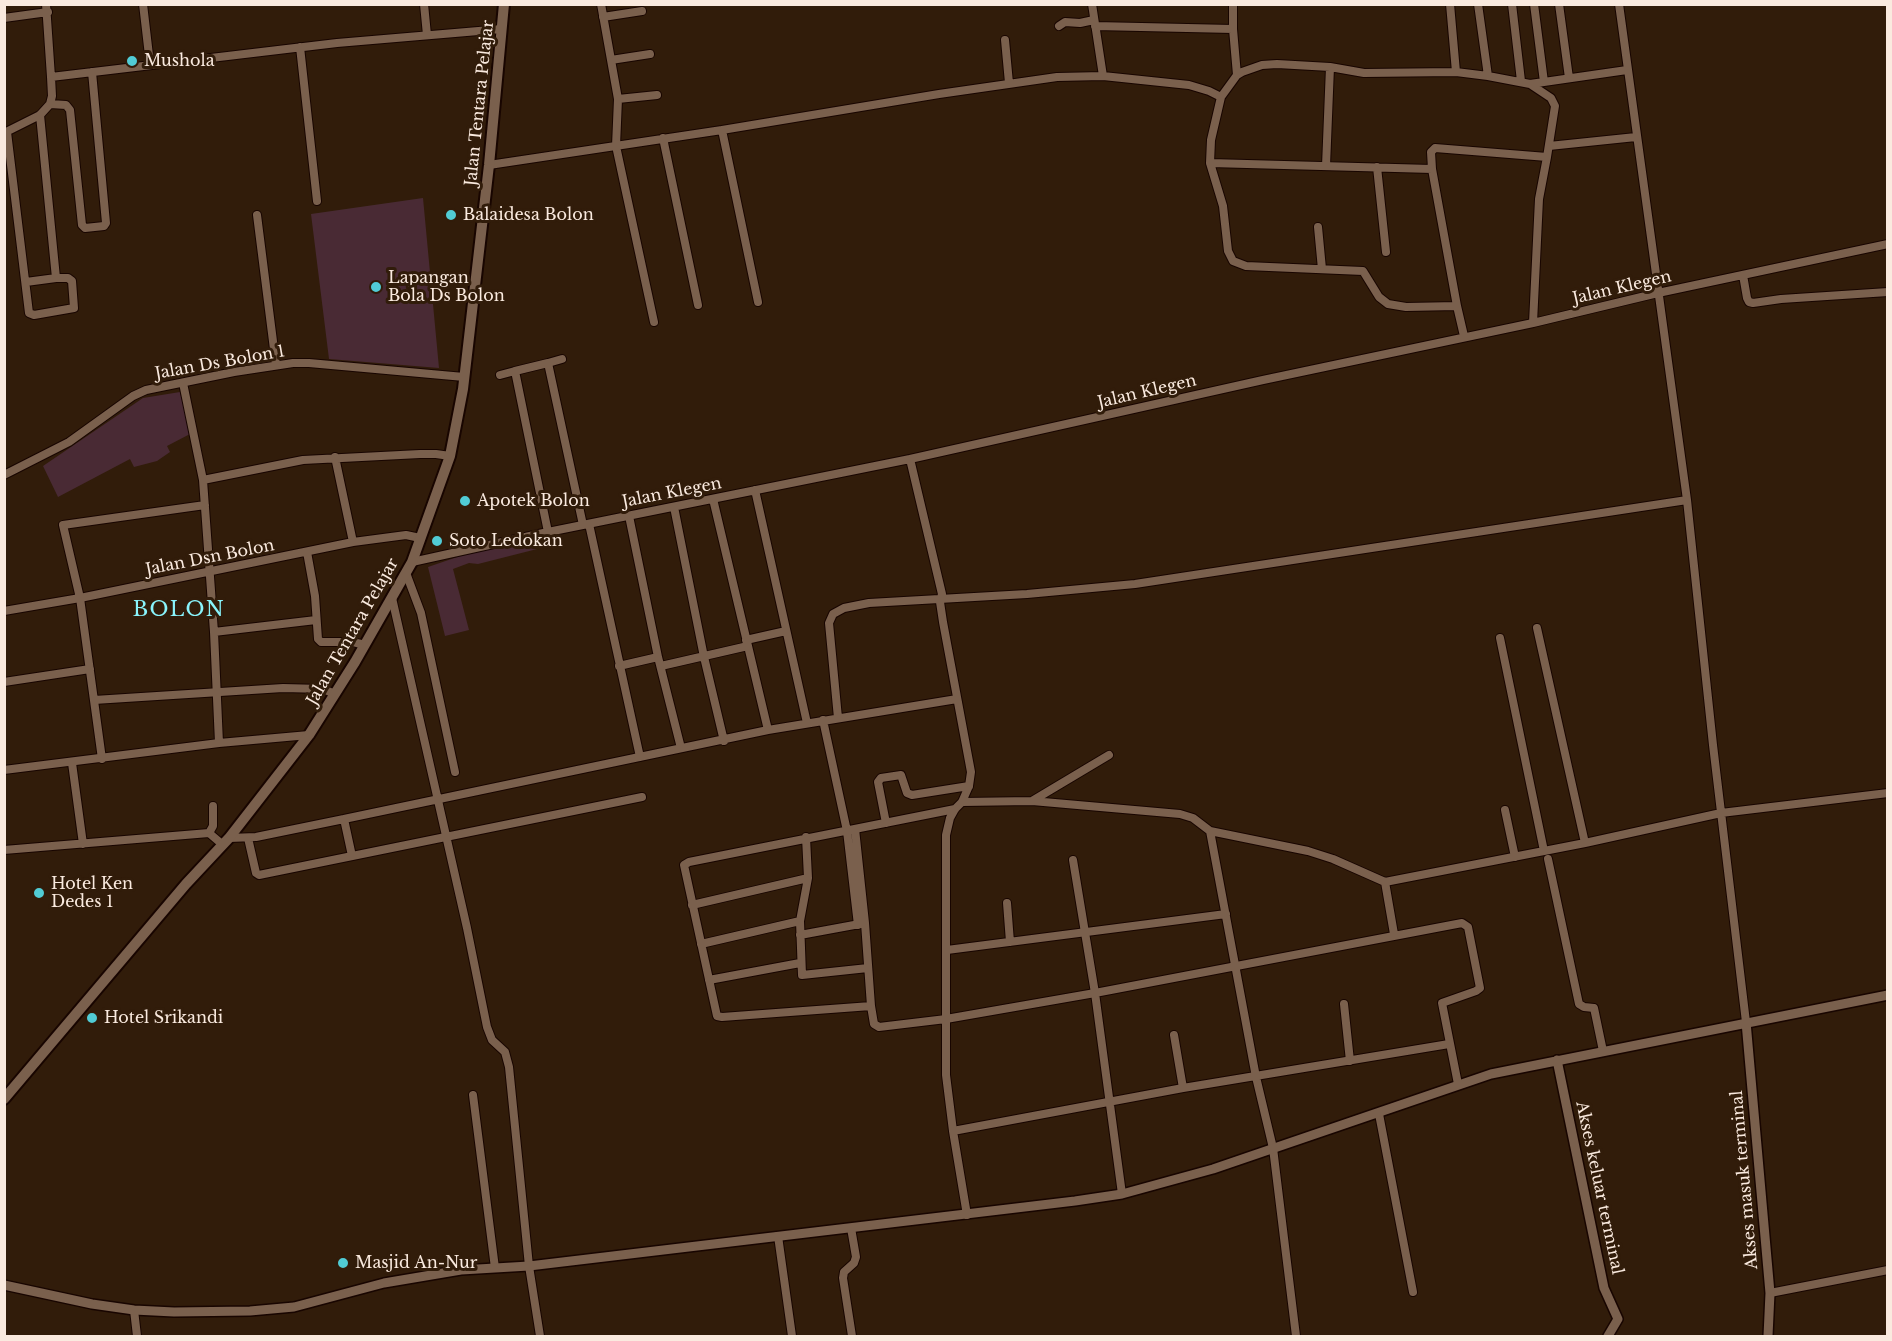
<!DOCTYPE html>
<html>
<head>
<meta charset="utf-8">
<style>
  body { margin:0 }
  #map { position:relative; width:1892px; height:1341px; overflow:hidden; background:#311c0a; font-family:"Libre Baskerville",serif }
  canvas { display:block }
  .frame { position:absolute; inset:0; border:6px solid #faeadf; pointer-events:none }
</style>
</head>
<body>
<div id="map">
<canvas width="1892" height="1341"></canvas>
<div class="frame"></div>
</div>
<script>
const context = document.querySelector('canvas').getContext('2d');
context.lineJoin = 'round';
function fillPath(path, color) {
  context.fillStyle = color;
  context.fill(path, 'evenodd');
}
function poly(rows) {
  const path = new Path2D();
  for (const r of rows) {
    path.moveTo(r[0], r[1]);
    for (let i = 2; i < r.length; i += 2) path.lineTo(r[i], r[i + 1]);
  }
  return path;
}
function stroke(path, color, width, dash) {
  context.strokeStyle = color;
  context.lineWidth = width;
  context.lineCap = dash ? 'butt' : 'round';
  context.setLineDash(dash || []);
  context.stroke(path);
}
function label(font, color, halo, rows, align = 'center') {
  context.font = font + ' "Libre Baskerville",serif';
  context.lineWidth = 6;
  context.setLineDash([]);
  context.textBaseline = 'middle';
  context.strokeStyle = halo;
  context.fillStyle = color;
  for (const [text, x, y, turn = 0] of rows) {
    context.save();
    context.translate(x, y);
    context.rotate((+turn || 0) * Math.PI / 180);
    context.textAlign = isNaN(turn) ? turn : align;
    if (halo) context.strokeText(text, 0, 0);
    context.fillText(text, 0, 0);
    context.restore();
  }
}
const green = poly([
  [423,198,439,368,329,359,311,214],
  [180,392,190,434,167,446,170,452,157,461,134,467,130,459,58,497,43,466,143,398],
  [548,542,549,546,478,564,469,563,453,569,469,630,445,636,428,567,466,554,514,543,521,545]
]);
const minor = poly([
  [46,4,51,77],
  [143,4,150,64],
  [424,4,427,35],
  [601,4,618,99,616,146,654,322],
  [1092,4,1103,76],
  [1450,4,1456,72],
  [1478,4,1488,76],
  [1512,4,1521,81],
  [1534,4,1544,82],
  [1559,4,1569,78],
  [1619,4,1687,500,1713,745,1746,1022],
  [603,17,642,11],
  [4,18,48,12],
  [1059,26,1065,22,1080,23,1094,20],
  [1095,26,1233,29,1237,75],
  [1233,29,1233,4],
  [1005,40,1009,83],
  [300,47,317,201],
  [611,60,650,54],
  [1221,97,1237,75,1242,72,1262,65,1277,64,1330,67,1364,73,1456,72,1488,76,1530,84],
  [618,99,657,95],
  [50,104,66,105,70,110,82,225,85,228,104,226,106,223,92,72],
  [722,130,758,302],
  [7,132,29,313,34,315,74,308,72,281,68,278,56,278],
  [4,133,40,115,50,104,52,96,51,77,337,43,502,29],
  [663,138,698,305],
  [1549,146,1636,137],
  [1547,157,1555,106,1551,98,1530,84,1627,70],
  [1210,163,1432,169,1457,306],
  [489,165,722,130,939,94,1057,77,1103,76,1189,85,1209,91,1221,97,1211,140,1210,163,1223,206,1228,251,1233,261,1246,266,1363,271,1379,297,1388,304,1406,307,1457,306,1464,336],
  [1326,166,1330,67],
  [1377,167,1386,252],
  [1432,169,1431,152,1435,148,1547,157,1539,199,1533,323],
  [257,215,276,365],
  [1318,227,1322,269],
  [1743,275,1747,298,1749,302,1753,303,1781,299,1888,292],
  [26,282,56,278,40,115],
  [548,363,562,359],
  [500,375,515,371],
  [183,383,203,480,214,632,219,743],
  [335,457,353,542],
  [910,459,942,594,940,602,943,622,971,772,969,786,962,802,955,809,950,818,946,835,946,1075,953,1131,967,1215],
  [4,475,69,442,133,396,146,390,234,372,293,363,309,363,464,377],
  [203,480,303,460,420,454,436,454,450,456],
  [755,490,807,723],
  [713,499,768,730],
  [674,507,704,657,724,741],
  [629,516,658,657,681,748],
  [589,524,640,757],
  [548,532,515,371,548,363,583,525],
  [307,552,315,596,318,639,321,642,353,642,365,645],
  [412,562,548,532,910,459,1263,380,1533,323,1658,293,1888,244],
  [406,573,421,613,455,772],
  [392,598,467,928,487,1027,492,1040,505,1052,509,1067,529,1266,540,1336],
  [4,611,80,598,353,542,406,535,420,538],
  [1537,628,1585,843],
  [214,632,316,620],
  [1500,638,1544,851],
  [746,640,786,631],
  [619,666,658,657],
  [661,666,748,646],
  [4,682,90,669],
  [94,700,283,688,323,689,335,694],
  [838,718,829,623,833,614,844,608,869,603,1027,594,1135,584,1687,500],
  [823,720,847,831,858,925],
  [102,759,80,598,63,525,205,505],
  [72,763,83,844],
  [4,770,219,743,309,735],
  [1032,801,1109,755],
  [962,802,1032,801,1180,814,1193,818,1210,831,1308,851,1333,859,1385,882],
  [1505,810,1515,857],
  [344,819,352,856],
  [886,823,878,782,881,778,901,775,907,793,912,795,969,786],
  [1210,831,1256,1077,1273,1148,1296,1336],
  [209,833,213,826,213,806],
  [806,837,808,878],
  [229,838,256,837,344,819,768,730,957,699],
  [248,838,256,873,259,875,642,797],
  [4,850,209,833,223,845],
  [1548,859,1579,1004,1584,1007,1594,1008,1603,1051],
  [1073,860,1095,993,1122,1194],
  [1007,903,1010,942],
  [692,905,808,878,800,921,701,944],
  [800,921,802,975,868,968],
  [865,923,871,1006,874,1024,879,1027,946,1019,1095,993,1462,923,1468,927,1480,988,1476,991,1442,1003,1458,1084],
  [1394,934,1385,882,1585,843,1721,813,1888,793],
  [800,935,865,923,855,829],
  [947,950,1226,914],
  [709,980,800,963],
  [1344,1004,1350,1061],
  [871,1006,722,1017,717,1016,684,865,689,862,955,809],
  [1174,1035,1183,1088],
  [473,1095,495,1268],
  [1379,1114,1413,1292],
  [953,1131,1183,1088,1449,1044],
  [851,1228,856,1257,854,1263,844,1272,843,1278,852,1336],
  [778,1236,792,1336],
  [1770,1293,1888,1270],
  [134,1310,137,1336]
]);
const tertiary = poly([
  [1746,1022,1770,1293,1768,1336],
  [1557,1060,1604,1288,1618,1319,1608,1336],
  [4,1285,92,1304,134,1310,174,1312,250,1311,294,1307,384,1283,461,1270,529,1266,1075,1201,1122,1194,1213,1169,1491,1074,1888,995]
]);
const secondary = poly([
  [4,1099,186,884,229,838,309,735,355,662,412,562,450,456,463,389,489,165,504,4]
]);
const markers = [
  [132,61,6,"#51ccd5"],
  [451,215,6,"#51ccd5"],
  [376,287,6,"#51ccd5"],
  [465,501,6,"#51ccd5"],
  [437,541,6,"#51ccd5"],
  [39,893,6,"#51ccd5"],
  [92,1018,6,"#51ccd5"],
  [343,1263,6,"#51ccd5"]
];
const poiNames = [
  ["Mushola",144,61],
  ["Balaidesa Bolon",463,215],
  ["Lapangan",388,278],
  ["Bola Ds Bolon",388,296],
  ["Apotek Bolon",477,501],
  ["Soto Ledokan",449,541],
  ["Hotel Ken",51,884],
  ["Dedes 1",51,902],
  ["Hotel Srikandi",104,1018],
  ["Masjid An-Nur",355,1263]
];
const streetNames = [
  ["Jalan Tentara Pelajar",480,103,-84],
  ["Jalan Klegen",1622,288,-13],
  ["Jalan Ds Bolon 1",220,363,-10],
  ["Jalan Klegen",1147,392,-13],
  ["Jalan Klegen",672,493,-11],
  ["Jalan Dsn Bolon",210,558,-11],
  ["Jalan Tentara Pelajar",353,632,-60],
  ["Akses masuk terminal",1745,1180,-95],
  ["Akses keluar terminal",1599,1188,78]
];
const quarterNames = [
  ["BOLON",179,610]
];
fillPath(green, '#492a34');
stroke(minor, '#180500', 10);
stroke(tertiary, '#180500', 12);
stroke(secondary, '#180500', 14);
stroke(minor, '#7a604d', 8);
stroke(tertiary, '#7a604d', 9);
stroke(secondary, '#7a604d', 10);
for (const [x, y, r, color] of markers) {
  const dot = new Path2D();
  dot.arc(x, y, r, 0, 2 * Math.PI);
  context.fillStyle = color;
  context.fill(dot);
  stroke(dot, '#311c0a', 2);
}
label('16px', '#faeadf', '#311c0a', poiNames, 'left');
label('16px', '#faeadf', '#311c0a', streetNames);
context.letterSpacing = '1.5px';
label('20px', '#89f4fc', '#311c0a', quarterNames);
context.letterSpacing = '0px';
</script>
</body>
</html>
